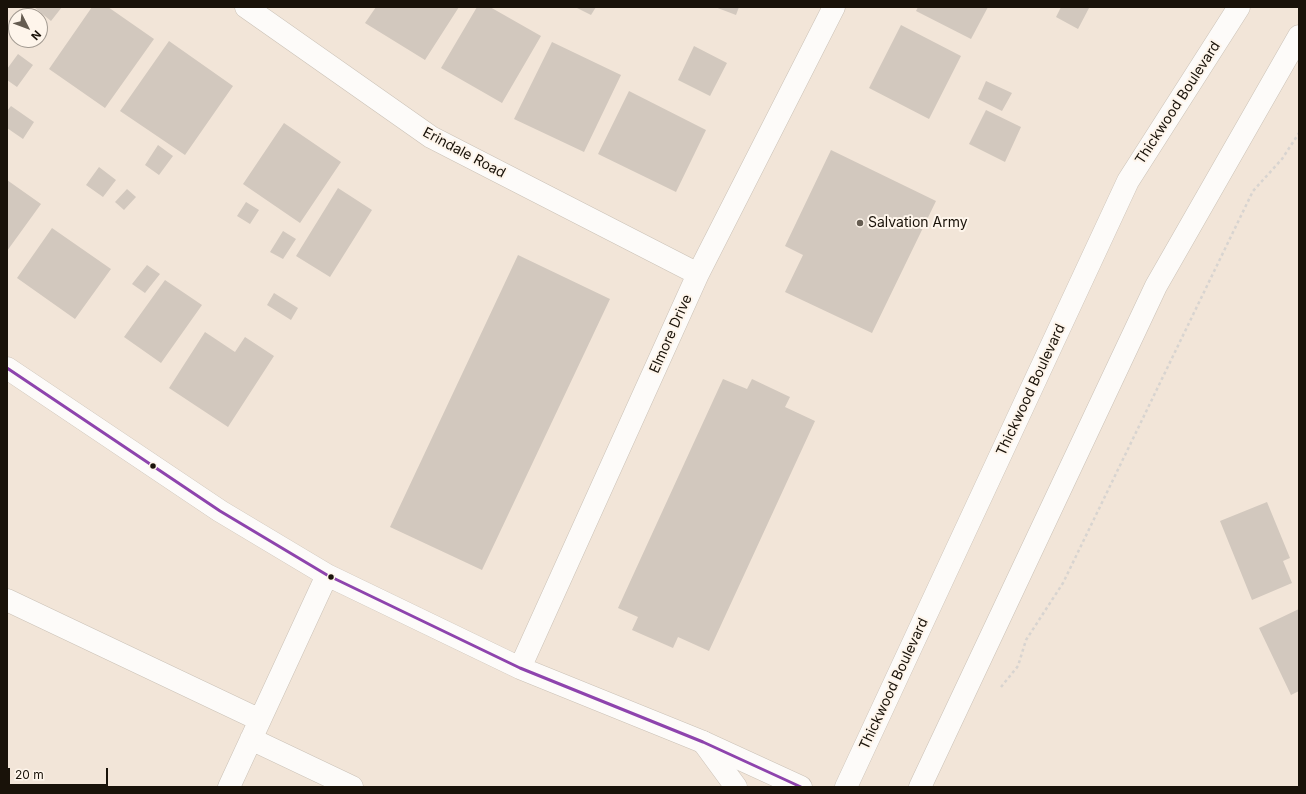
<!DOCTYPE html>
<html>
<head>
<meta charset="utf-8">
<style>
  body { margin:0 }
  #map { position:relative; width:1306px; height:794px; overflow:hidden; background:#f2e5d8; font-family:Inter,sans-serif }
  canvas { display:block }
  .frame { position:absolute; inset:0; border:8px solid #191209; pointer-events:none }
  .north { position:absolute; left:8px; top:8px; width:40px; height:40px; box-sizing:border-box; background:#fef5eb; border:1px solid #a29a91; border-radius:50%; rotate:132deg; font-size:11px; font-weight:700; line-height:16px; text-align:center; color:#191209 }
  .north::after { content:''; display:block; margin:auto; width:14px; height:18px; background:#655c51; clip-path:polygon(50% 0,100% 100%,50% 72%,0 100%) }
  .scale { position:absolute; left:8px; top:768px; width:100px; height:18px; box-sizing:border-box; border:2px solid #191209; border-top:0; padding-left:5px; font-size:12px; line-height:14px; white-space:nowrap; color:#191209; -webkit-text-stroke:3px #fef5eb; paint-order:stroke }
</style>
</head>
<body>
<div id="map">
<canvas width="1306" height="794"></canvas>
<div class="frame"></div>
<div class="north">N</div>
<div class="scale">20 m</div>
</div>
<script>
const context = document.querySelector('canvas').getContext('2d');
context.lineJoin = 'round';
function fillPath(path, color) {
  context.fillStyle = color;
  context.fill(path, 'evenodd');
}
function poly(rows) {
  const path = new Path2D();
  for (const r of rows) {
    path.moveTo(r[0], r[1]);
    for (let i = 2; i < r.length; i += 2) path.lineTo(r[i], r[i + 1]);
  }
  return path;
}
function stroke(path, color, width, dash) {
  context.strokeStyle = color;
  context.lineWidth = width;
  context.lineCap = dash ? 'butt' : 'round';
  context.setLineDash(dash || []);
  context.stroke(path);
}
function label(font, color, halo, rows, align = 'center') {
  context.font = font + ' Inter,sans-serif';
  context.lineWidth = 4;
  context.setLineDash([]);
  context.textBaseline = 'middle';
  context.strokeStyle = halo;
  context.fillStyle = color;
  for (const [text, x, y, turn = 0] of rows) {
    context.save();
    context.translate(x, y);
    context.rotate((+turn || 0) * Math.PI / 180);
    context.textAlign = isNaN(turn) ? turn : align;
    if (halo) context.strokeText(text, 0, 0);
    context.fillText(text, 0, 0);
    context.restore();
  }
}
const building = poly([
  [34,7,62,7,51,21],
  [92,7,108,7,154,39,105,108,49,69],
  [376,7,459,7,425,60,365,23],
  [477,7,490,7,541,36,502,103,441,68],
  [575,7,596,7,591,15],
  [715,7,739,7,736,15],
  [918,7,988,7,971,39,916,11],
  [1061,7,1087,7,1089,8,1078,29,1056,17],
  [901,25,961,56,929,119,869,88],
  [169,41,233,86,185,155,120,111],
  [552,42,621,75,584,152,514,119],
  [694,46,727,63,710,96,678,80],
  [18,54,33,65,17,87,7,80,7,69],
  [986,81,1012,93,1002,111,978,99],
  [629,91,706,130,676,192,598,154],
  [11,106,34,122,23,139,7,128,7,111],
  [986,110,1021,127,1005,162,969,144],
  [284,123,341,162,300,223,243,184],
  [158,145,173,156,159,175,145,165],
  [831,150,936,201,872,333,785,292,803,255,785,246],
  [99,167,116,180,103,197,86,185],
  [7,180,41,204,7,251],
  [338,188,372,210,330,277,296,256],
  [127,189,136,197,124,210,115,202],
  [246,202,259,210,250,224,237,216],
  [52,228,111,269,75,319,17,278],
  [283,231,296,239,283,259,270,252],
  [518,255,610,299,482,570,390,527],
  [147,265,160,274,145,293,132,284],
  [165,280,202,305,161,363,124,337],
  [274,293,298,308,291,320,267,305],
  [205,332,235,352,245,337,274,356,228,427,169,388],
  [723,379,747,389,752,379,790,397,785,407,815,421,709,651,678,637,673,648,632,630,638,617,618,608],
  [1267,502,1290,558,1283,561,1292,583,1252,600,1220,521],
  [1299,609,1299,691,1291,695,1259,628]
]);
const path = poly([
  [1001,687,1018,666,1026,640,1063,583,1253,191,1282,159,1299,133]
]);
const minor = poly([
  [246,7,431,137,698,274],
  [7,368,220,511,327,575,520,668,703,742,801,787],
  [7,600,260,720],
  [520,668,698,274,834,7],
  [251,739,352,787],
  [229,787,327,575]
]);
const major = poly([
  [703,742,736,787],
  [846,787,1128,181,1239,7],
  [920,787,1156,286,1299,36]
]);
const bus1 = poly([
  [7,368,220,511,327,575,520,668,703,742,801,787]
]);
const markers = [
  [860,223,4,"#655c51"],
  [153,466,3.5,"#191209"],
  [331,577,3.5,"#191209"]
];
const streetNames = [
  ["Thickwood Boulevard",1178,103,-57],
  ["Erindale Road",464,153,28],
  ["Elmore Drive",671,334,-66],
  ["Thickwood Boulevard",1031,390,-65],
  ["Thickwood Boulevard",894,684,-65]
];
const poiNames = [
  ["Salvation Army",868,223]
];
fillPath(building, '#d2c8be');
stroke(minor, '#cac1b6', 23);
stroke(major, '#cac1b6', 23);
stroke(path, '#d8d4d0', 2.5, [3, 3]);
stroke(minor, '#fdfbf9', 22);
stroke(major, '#fdfbf9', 22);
stroke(bus1, '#8e44ad', 3);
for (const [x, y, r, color] of markers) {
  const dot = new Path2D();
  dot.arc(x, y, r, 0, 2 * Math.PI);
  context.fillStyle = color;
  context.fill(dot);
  stroke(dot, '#fef5eb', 1.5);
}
label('14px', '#191209', '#fef5eb', streetNames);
label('14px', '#191209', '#fef5eb', poiNames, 'left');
</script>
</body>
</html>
